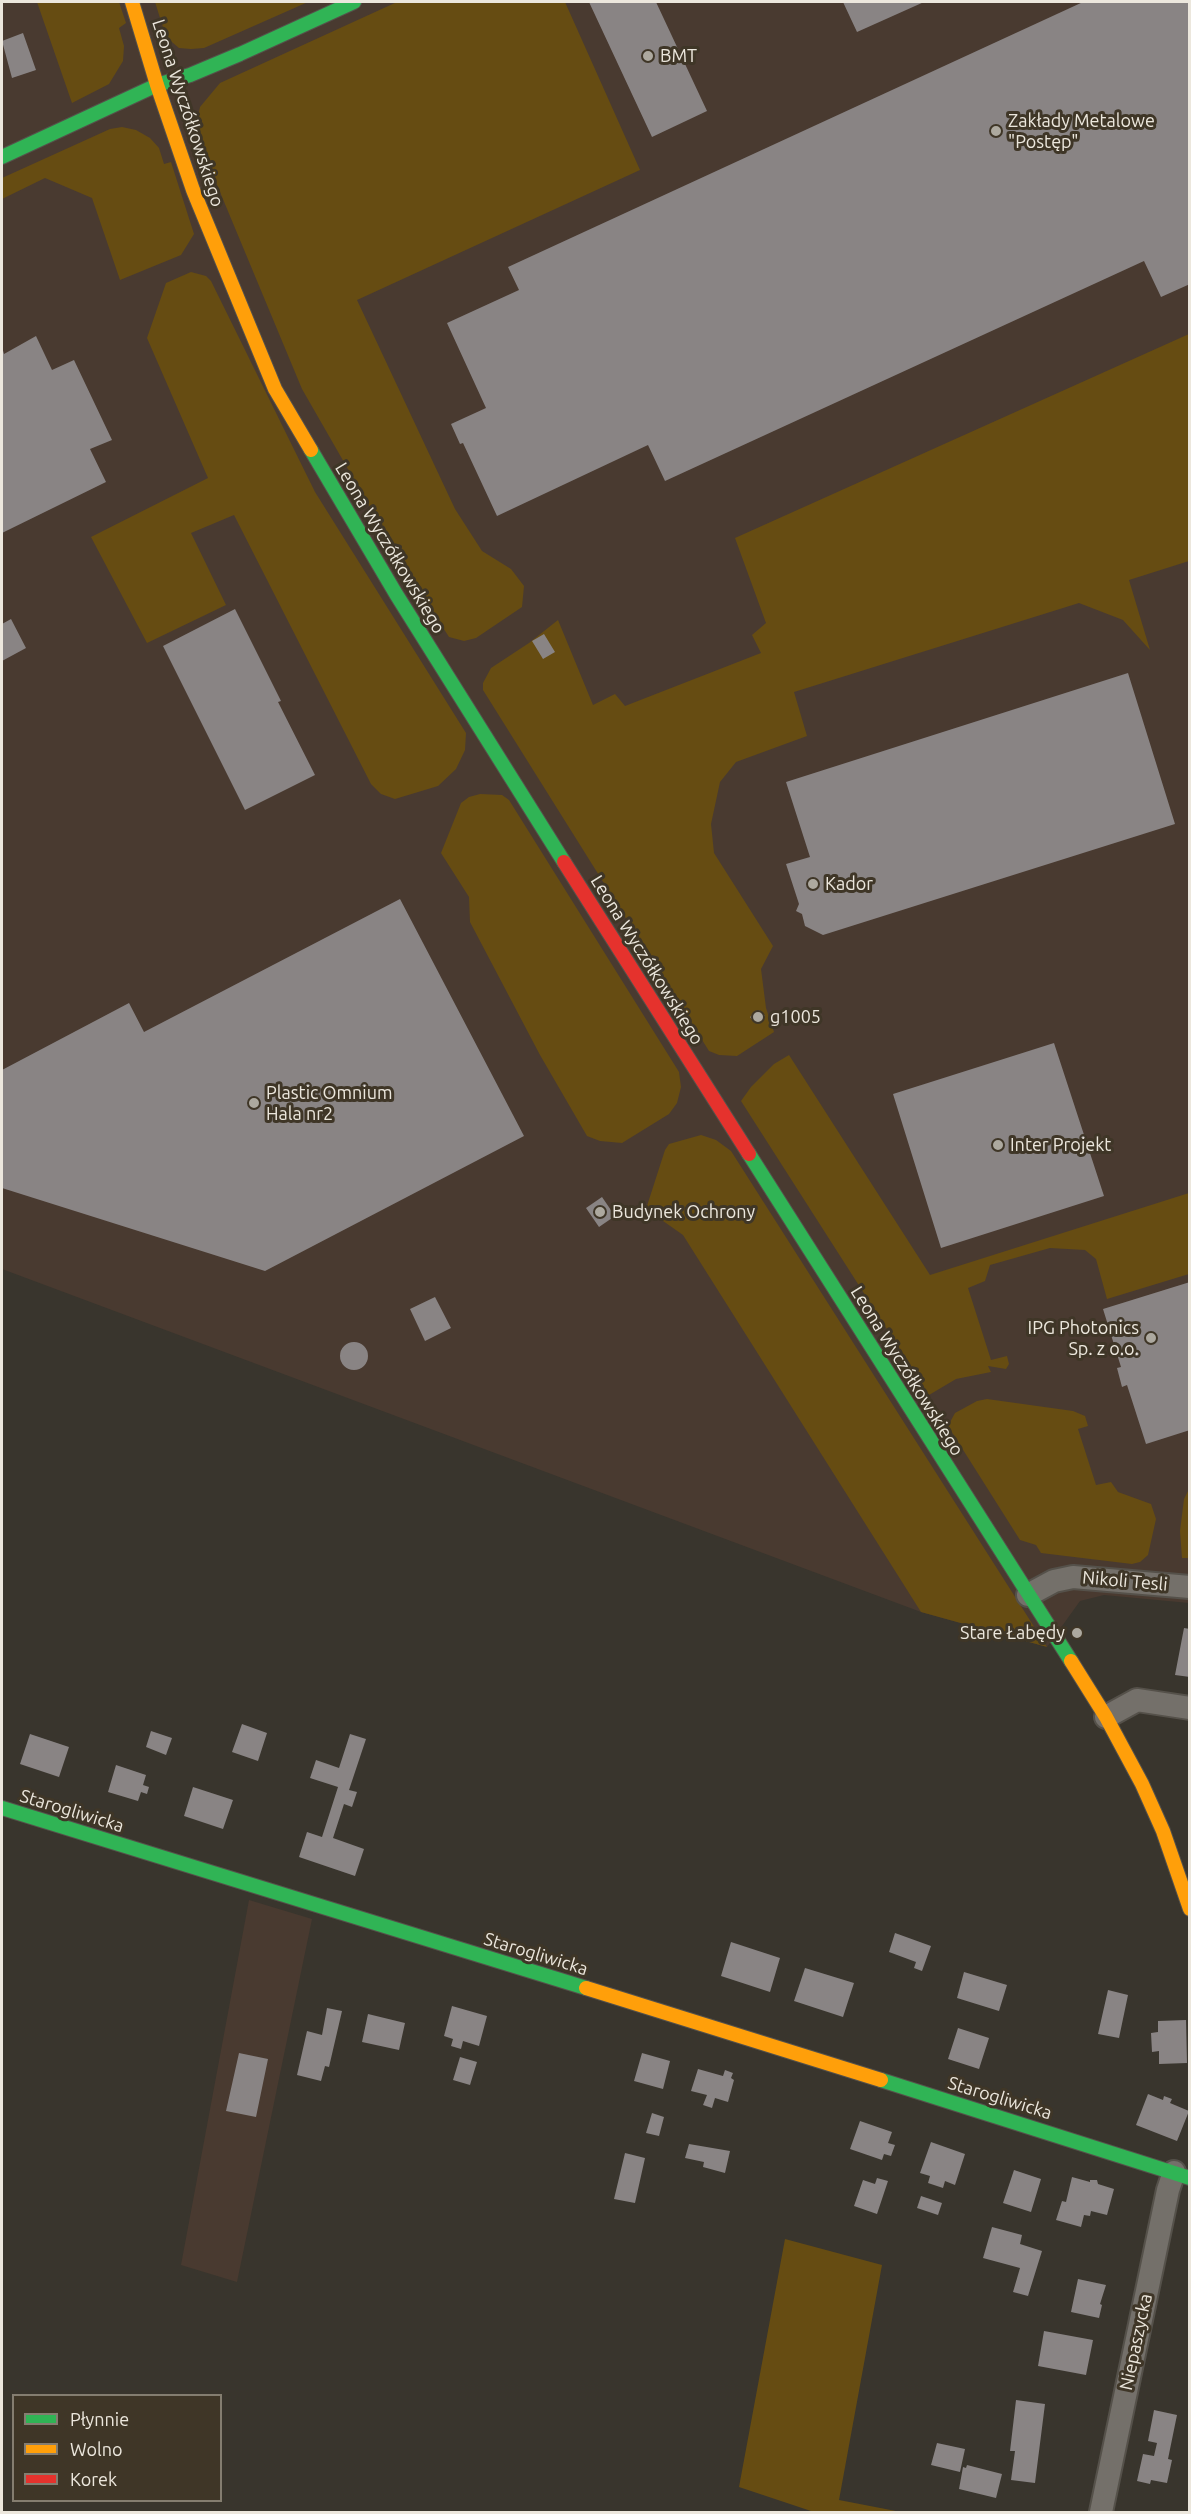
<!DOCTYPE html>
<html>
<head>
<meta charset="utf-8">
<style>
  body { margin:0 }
  #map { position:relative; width:1191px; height:2514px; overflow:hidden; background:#39352d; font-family:Ubuntu,sans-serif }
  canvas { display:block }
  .frame { position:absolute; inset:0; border:3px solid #ece7dd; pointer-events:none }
  .legend { position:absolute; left:12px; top:2394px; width:210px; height:108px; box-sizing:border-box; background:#3f3627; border:2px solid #847d70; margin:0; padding:8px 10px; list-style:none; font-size:18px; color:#ece7dd }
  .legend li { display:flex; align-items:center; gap:12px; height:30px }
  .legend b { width:30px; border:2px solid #847d70 }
</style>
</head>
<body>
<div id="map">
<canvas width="1191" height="2514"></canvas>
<div class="frame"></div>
<ul class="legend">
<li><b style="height:8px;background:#30b455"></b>Płynnie</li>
<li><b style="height:8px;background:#ff9f0a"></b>Wolno</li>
<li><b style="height:8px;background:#e5322d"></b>Korek</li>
</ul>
</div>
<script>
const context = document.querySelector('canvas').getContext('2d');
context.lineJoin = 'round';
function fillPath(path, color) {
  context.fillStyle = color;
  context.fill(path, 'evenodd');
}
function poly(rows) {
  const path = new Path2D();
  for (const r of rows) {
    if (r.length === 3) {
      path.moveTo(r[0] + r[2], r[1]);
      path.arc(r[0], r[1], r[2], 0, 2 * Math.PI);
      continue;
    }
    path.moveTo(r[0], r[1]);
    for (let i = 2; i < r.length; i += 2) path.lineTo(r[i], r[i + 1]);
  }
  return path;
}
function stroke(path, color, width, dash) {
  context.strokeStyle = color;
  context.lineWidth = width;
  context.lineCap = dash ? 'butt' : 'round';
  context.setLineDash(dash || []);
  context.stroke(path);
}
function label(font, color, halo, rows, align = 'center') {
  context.font = font + ' Ubuntu,sans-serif';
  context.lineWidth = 6;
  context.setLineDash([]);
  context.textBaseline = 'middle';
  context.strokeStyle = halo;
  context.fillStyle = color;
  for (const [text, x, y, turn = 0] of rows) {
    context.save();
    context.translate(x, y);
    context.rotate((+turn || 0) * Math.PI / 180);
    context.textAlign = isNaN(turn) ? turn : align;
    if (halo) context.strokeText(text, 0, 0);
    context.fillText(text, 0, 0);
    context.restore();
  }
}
const industrial = poly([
  [2,2,1189,2,1189,1603,1104,1595,1080,1601,1047,1647,921,1612,2,1269],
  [249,1900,312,1919,237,2282,181,2265]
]);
const green = poly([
  [37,2,119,2,126,23,119,28,124,46,123,61,109,84,72,103],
  [155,2,308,2,204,48,191,49,179,48,166,37],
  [397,2,565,2,640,170,357,300,455,509,482,551,511,569,524,586,522,607,476,638,464,641,449,637,403,565,302,389,205,156,200,134,198,117,200,107,220,83],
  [122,127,136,130,150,138,159,148,164,164,171,162,194,234,181,255,120,280,92,198,45,178,2,199,2,178,110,129],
  [191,272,206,276,211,281,315,492,466,733,465,750,456,769,438,786,395,799,381,794,371,784,234,515,191,533,226,605,147,643,91,537,208,478,147,338,166,283],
  [1189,334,1189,561,1129,580,1150,650,1123,620,1079,603,794,692,807,736,736,762,720,782,711,824,714,853,773,946,761,969,766,1008,774,1032,737,1056,719,1055,709,1051,483,690,483,683,491,668,529,643,558,620,593,705,615,694,625,706,761,653,752,635,766,623,735,538],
  [480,794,502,795,509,800,679,1072,681,1087,677,1103,669,1114,622,1143,600,1141,587,1136,540,1055,470,922,469,897,441,853,461,803,469,797],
  [789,1055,930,1275,1189,1193,1189,1274,1107,1299,1096,1259,1085,1250,1050,1248,990,1265,985,1281,968,1288,991,1360,1007,1356,1009,1364,1006,1369,988,1366,991,1372,956,1379,929,1395,741,1101,751,1087,774,1064],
  [701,1135,716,1140,731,1151,1047,1647,921,1612,683,1235,646,1209,665,1150,669,1144],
  [987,1399,1073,1411,1085,1416,1088,1426,1078,1429,1096,1485,1111,1482,1118,1492,1151,1504,1156,1519,1148,1555,1140,1562,1132,1564,1041,1553,1036,1545,1020,1540,948,1426,955,1413,977,1401],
  [1189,1489,1189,1558,1182,1558,1180,1531,1184,1499],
  [785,2239,882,2265,839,2500,901,2512,814,2512,739,2487]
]);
const building = poly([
  [589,2,656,2,707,111,652,137],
  [843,2,924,2,857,32],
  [1083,2,1190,2,1190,284,1161,297,1144,261,665,481,648,445,497,516,463,443,460,444,451,424,486,408,447,323,519,290,508,267],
  [23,33,36,70,12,78,2,41],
  [36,336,52,370,74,360,112,440,90,449,106,482,2,533,2,347,4,354],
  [235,609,281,701,278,702,315,775,245,810,163,646],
  [11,619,26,648,2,661,2,624],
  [544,634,555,652,543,659,532,641],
  [1128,673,1175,824,823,935,805,926,802,914,796,911,799,904,786,864,810,857,786,782],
  [400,899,524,1136,265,1271,2,1188,2,1070,129,1003,144,1032],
  [759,1010,765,1016,755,1023,750,1017],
  [1054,1043,1104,1196,941,1248,893,1094],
  [602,1197,615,1216,599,1227,586,1208],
  [1190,1282,1190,1430,1146,1444,1127,1385,1122,1387,1117,1368,1121,1367,1103,1309],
  [435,1297,451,1328,425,1341,410,1309],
  [354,1356,14],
  [1184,1628,1190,1629,1190,1677,1175,1675],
  [242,1724,267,1733,258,1761,232,1752],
  [151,1731,172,1738,166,1755,146,1747],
  [30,1734,69,1747,59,1777,20,1764],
  [350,1734,366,1739,349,1790,357,1792,352,1807,344,1804,333,1838,364,1849,355,1876,299,1857,307,1832,322,1837,338,1787,310,1778,316,1760,339,1768],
  [116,1765,146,1775,143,1785,149,1787,147,1794,141,1792,138,1801,108,1792],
  [193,1787,233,1800,223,1829,184,1816],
  [895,1933,931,1946,922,1971,914,1968,916,1962,889,1952],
  [731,1942,780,1958,770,1992,721,1976],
  [805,1968,854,1983,843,2017,794,2001],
  [964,1972,1007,1985,999,2011,957,1998],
  [1108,1990,1128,1995,1119,2038,1098,2034],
  [452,2006,487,2016,479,2046,463,2041,461,2049,451,2046,453,2039,444,2036],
  [327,2008,342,2011,329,2067,325,2066,321,2081,297,2075,307,2031,322,2035],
  [368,2014,405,2023,399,2050,362,2042],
  [1186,2020,1187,2063,1159,2064,1159,2051,1152,2052,1151,2033,1158,2032,1158,2021],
  [958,2028,989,2038,979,2069,948,2059],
  [239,2053,268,2059,256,2117,226,2111],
  [642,2053,670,2061,663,2089,634,2081],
  [460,2057,477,2062,470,2085,453,2080],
  [698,2069,723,2076,725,2070,733,2073,731,2078,734,2080,728,2102,715,2098,712,2108,703,2105,707,2095,691,2091],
  [1148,2094,1163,2100,1164,2096,1172,2099,1170,2103,1189,2111,1177,2141,1136,2125],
  [652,2113,664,2117,659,2136,646,2133],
  [860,2121,892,2132,888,2143,895,2145,891,2156,884,2154,882,2160,850,2149],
  [931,2142,965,2154,955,2185,945,2181,943,2188,928,2183,930,2176,920,2173],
  [689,2144,730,2151,725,2173,703,2167,704,2162,685,2158],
  [625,2153,645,2158,635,2203,614,2199],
  [1014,2170,1041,2179,1031,2212,1003,2203],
  [1072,2177,1090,2182,1090,2180,1097,2180,1098,2184,1114,2189,1107,2215,1091,2211,1090,2216,1084,2215,1081,2227,1056,2220,1062,2201,1066,2202],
  [877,2178,888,2181,877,2214,854,2206,863,2180,875,2184],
  [921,2196,942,2203,938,2215,917,2208],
  [992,2227,1022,2235,1020,2244,1042,2251,1028,2296,1013,2292,1020,2268,983,2258],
  [1078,2279,1106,2285,1100,2304,1102,2305,1099,2318,1071,2312],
  [1044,2331,1093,2340,1086,2375,1038,2366],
  [1016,2400,1045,2404,1035,2483,1011,2480,1015,2451,1010,2451],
  [1154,2410,1177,2415,1168,2459,1172,2460,1167,2483,1151,2480,1150,2484,1137,2481,1143,2454,1154,2456,1157,2443,1148,2441],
  [937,2443,965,2449,960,2472,931,2465],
  [967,2465,1002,2474,996,2498,959,2489,963,2467,966,2468]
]);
const street = poly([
  [1028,1595,1054,1581,1073,1577,1190,1587],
  [1106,1717,1137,1700,1190,1708],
  [1101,2512,1168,2190,1174,2172]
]);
const fast = poly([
  [2,157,157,85,190,75,240,54,354,2],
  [311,450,396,594,564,862],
  [749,1154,1071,1661],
  [2,1808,586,1988],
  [881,2080,1190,2178]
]);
const slow = poly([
  [132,2,157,85,193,190,275,389,311,450],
  [1071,1661,1106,1717,1142,1784,1163,1831,1190,1909],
  [586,1988,881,2080]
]);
const jam = poly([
  [564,862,749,1154]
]);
const markers = [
  [648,56,6,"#ada99f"],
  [996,131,6,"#ada99f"],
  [813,884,6,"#ada99f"],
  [758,1017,6,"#ada99f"],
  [254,1103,6,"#ada99f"],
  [998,1145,6,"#ada99f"],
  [600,1212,6,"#ada99f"],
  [1151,1338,6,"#ada99f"],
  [1077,1633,6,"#ada99f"]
];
const poiNames = [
  ["BMT",660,56],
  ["Zakłady Metalowe",1008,121],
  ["\"Postęp\"",1008,142],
  ["Kador",825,884],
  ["g1005",770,1017],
  ["Plastic Omnium",266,1093],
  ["Hala nr2",266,1114],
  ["Inter Projekt",1010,1145],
  ["Budynek Ochrony",612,1212],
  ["IPG Photonics",1139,1328,"right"],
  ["Sp. z o.o.",1139,1349,"right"],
  ["Stare Łabędy",1065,1633,"right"]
];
const streetNames = [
  ["Leona Wyczółkowskiego",188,113,72],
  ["Leona Wyczółkowskiego",390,548,59],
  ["Leona Wyczółkowskiego",647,960,58],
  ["Leona Wyczółkowskiego",907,1371,58],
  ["Nikoli Tesli",1125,1581,5],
  ["Starogliwicka",72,1811,17],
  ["Starogliwicka",536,1954,17],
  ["Starogliwicka",1000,2098,17],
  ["Niepaszycka",1136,2342,-78]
];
fillPath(industrial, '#493a30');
fillPath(green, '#664c12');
fillPath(building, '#898484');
stroke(street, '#55514a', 26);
stroke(fast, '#55514a', 16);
stroke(slow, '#55514a', 16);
stroke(jam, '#55514a', 16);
stroke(street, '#74706a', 22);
stroke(fast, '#30b455', 14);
stroke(slow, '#ff9f0a', 14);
stroke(jam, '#e5322d', 14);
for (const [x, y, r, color] of markers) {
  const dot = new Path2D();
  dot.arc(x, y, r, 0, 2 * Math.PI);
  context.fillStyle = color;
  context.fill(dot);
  stroke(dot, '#3f3627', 2);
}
label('18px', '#ece7dd', '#3f3627', poiNames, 'left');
label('18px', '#ece7dd', '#3f3627', streetNames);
</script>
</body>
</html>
